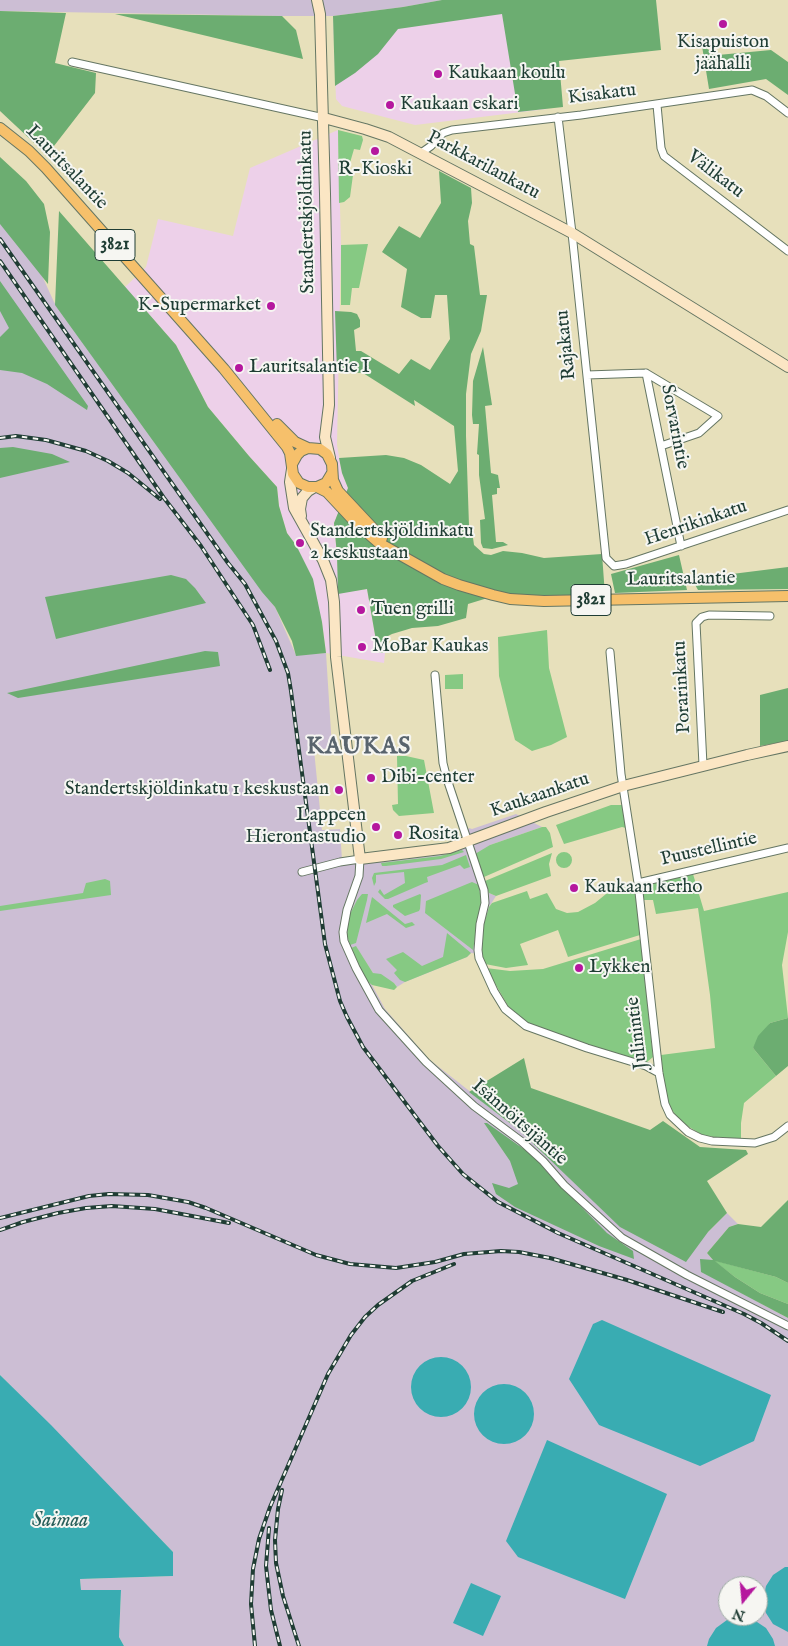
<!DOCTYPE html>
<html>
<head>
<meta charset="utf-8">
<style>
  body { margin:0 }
  #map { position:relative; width:788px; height:1646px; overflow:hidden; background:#e7e0bb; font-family:"IM FELL English",serif }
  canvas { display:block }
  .north { position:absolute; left:718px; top:1576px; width:50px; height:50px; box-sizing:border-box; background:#f6f6f2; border:1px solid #a0aca6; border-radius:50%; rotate:197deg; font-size:14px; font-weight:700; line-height:20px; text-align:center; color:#1f3d34 }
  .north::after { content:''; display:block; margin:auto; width:18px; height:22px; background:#b5179e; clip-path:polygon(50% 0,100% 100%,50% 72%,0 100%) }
</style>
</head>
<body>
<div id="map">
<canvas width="788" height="1646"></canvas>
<div class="north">N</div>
</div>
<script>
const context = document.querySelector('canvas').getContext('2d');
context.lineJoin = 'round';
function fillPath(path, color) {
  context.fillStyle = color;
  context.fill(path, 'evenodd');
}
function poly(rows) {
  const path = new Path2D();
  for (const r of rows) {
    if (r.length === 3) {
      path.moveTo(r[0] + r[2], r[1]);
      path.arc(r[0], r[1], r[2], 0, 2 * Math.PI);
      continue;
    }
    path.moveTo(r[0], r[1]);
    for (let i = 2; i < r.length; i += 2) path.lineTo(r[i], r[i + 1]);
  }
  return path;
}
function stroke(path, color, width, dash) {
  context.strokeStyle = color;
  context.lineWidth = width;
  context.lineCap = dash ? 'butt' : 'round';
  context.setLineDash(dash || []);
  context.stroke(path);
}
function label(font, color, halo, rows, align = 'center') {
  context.font = font + ' "IM FELL English",serif';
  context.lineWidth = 4;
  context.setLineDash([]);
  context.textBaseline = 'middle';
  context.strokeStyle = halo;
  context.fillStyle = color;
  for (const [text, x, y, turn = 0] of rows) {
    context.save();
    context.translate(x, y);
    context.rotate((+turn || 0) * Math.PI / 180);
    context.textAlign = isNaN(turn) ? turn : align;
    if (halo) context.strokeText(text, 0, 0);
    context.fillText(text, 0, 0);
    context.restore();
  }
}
const built = poly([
  [442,0,531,0,547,109,415,125,342,106,336,99,333,16,403,7],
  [338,130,341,245,337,445,342,473,348,488,334,523,337,555,339,593,367,589,378,652,385,653,384,663,326,653,322,622,296,545,287,533,279,506,277,487,249,456,208,407,176,345,125,287,146,267,158,219,233,236,250,168]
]);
const industrial = poly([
  [0,0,442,0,403,7,333,16,282,16,0,11],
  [0,219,33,256,54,302,275,607,296,655,326,653,332,748,314,750,322,830,340,829,342,860,449,844,461,839,469,828,472,829,516,814,542,827,490,845,481,876,484,877,485,884,489,893,496,896,489,907,481,954,471,953,467,957,405,982,397,987,394,983,373,973,356,947,351,948,367,981,372,985,385,1009,430,1060,519,1130,708,1232,727,1213,738,1224,729,1227,707,1253,713,1260,701,1271,788,1318,788,1646,124,1646,119,1637,121,1591,81,1590,80,1579,173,1576,173,1552,0,1375],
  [728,1586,758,1586,758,1616,728,1616]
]);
const green = poly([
  [338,130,362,136,363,140,360,150,354,149,347,173,353,175,350,197,344,202,339,203],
  [368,244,359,288,352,288,350,305,341,305,341,245],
  [547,630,549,668,567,737,551,745,532,751,515,740,510,721,499,676,498,637],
  [463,674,463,689,445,689,445,675],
  [397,756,406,756,424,760,434,813,399,816,393,810,392,805,398,804],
  [611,805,623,805,626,828,622,827,564,844,556,825],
  [542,827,546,827,550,833,553,847,484,877,482,876,475,854,490,845],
  [462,850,464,852,441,859,386,866,382,866,381,863,440,856],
  [564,860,8],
  [552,853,549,864,551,876,496,896,489,893,485,884,485,881],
  [466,855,470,867,464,869,460,865,427,877,428,882,425,883,388,899,385,899,378,892,380,889,384,895,405,883,404,872,376,875,376,882,374,886,372,878,374,873,442,865],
  [693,874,704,911,788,892,788,932,782,965,788,1018,770,1023,753,1048,776,1076,744,1103,741,1123,741,1139,704,1136,681,1122,666,1102,661,1055,715,1048,710,995,698,908,656,914,653,900,643,900,642,887,644,884],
  [105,879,110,881,111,895,0,911,0,906,83,893,86,883],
  [472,882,479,885,481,902,473,950,425,913,426,901],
  [635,883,640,935,568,957,558,930,520,944,528,965,506,968,485,964,481,954,483,927,489,907,492,903,527,891,530,899,547,893,556,909,567,913,578,912,595,903,606,894],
  [362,894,368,894,367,900,356,943,350,945,347,935,349,916,357,900],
  [420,894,421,895,420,909,419,911,405,916,393,907,393,905],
  [372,897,405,924,412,922,415,925,406,928,387,914,366,923],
  [447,933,471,953,467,957,405,982,400,980,394,973,397,970,386,959,403,952,422,966,443,957],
  [641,939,653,1057,647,1062,640,1063,520,1020,511,1011,486,968,510,971,543,969],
  [356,946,373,973,381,974,394,983,397,987,394,990,372,985,367,981,351,948],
  [713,1260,776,1277,788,1283,788,1304,760,1293,735,1277]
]);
const forest = poly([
  [442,0,656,0,661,50,559,61,563,107,518,112,502,14,398,29,378,54,355,73,335,86,333,16,403,7],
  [0,11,66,13,55,63,96,73,95,93,47,155,0,111],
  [115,14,282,16,296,30,303,59],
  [702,46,718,55,771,50,788,62,788,95,766,79,709,89],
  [0,157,26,181,44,204,50,232,48,284,0,224],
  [439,171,471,188,472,203,468,221,470,244,474,246,480,295,487,295,481,331,471,354,466,394,466,436,469,526,467,535,473,538,474,545,484,554,491,555,503,551,522,553,544,558,602,554,605,595,532,596,504,593,468,604,466,618,438,626,412,628,392,634,384,638,385,653,378,652,367,589,338,594,337,555,334,523,348,488,342,473,339,458,386,455,404,458,421,465,450,484,458,471,454,426,414,400,415,406,363,373,337,372,335,311,351,312,357,314,360,320,360,327,354,330,356,351,361,351,399,374,411,359,430,370,450,339,447,295,435,295,431,318,421,318,401,307,407,269,382,252,399,226,420,238,441,203],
  [59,211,176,345,208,407,249,456,277,487,279,506,287,533,296,545,313,579,322,622,326,653,296,656,292,641,275,607,262,592,55,305],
  [0,281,88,406,87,410,47,384,22,373,0,370,0,337,9,328,0,311],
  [483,347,492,405,485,406,491,473,498,475,500,488,497,488,497,494,492,495,496,542,503,542,508,545,492,549,483,548,481,543,480,520,485,519,479,475,479,455,477,454,479,424,473,424,472,415,473,381],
  [13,447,52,454,70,462,0,478,0,448],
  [679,555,687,590,615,593,611,574],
  [788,567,788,589,698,590,692,579],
  [171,575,186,579,195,588,206,603,56,639,45,597],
  [205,651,218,652,220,666,18,698,7,693],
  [788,688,788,741,760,746,760,695],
  [788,1018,788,1066,776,1076,753,1048,758,1036,770,1023],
  [524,1058,531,1088,650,1130,663,1121,700,1147,746,1150,748,1154,707,1181,727,1213,708,1232,686,1262,620,1227,519,1130,469,1092],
  [484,1123,487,1123,535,1157,546,1171,607,1233,633,1251,634,1259,599,1246,515,1207,496,1194,492,1183,509,1188,518,1184,510,1161],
  [788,1200,788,1283,776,1277,715,1261,735,1277,760,1293,788,1304,788,1318,701,1272,700,1259,713,1260,707,1253,729,1227,738,1224,761,1227]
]);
const water = poly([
  [602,1320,771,1395,754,1441,700,1466,599,1425,569,1379,593,1324],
  [441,1387,30],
  [0,1375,51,1425,173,1552,173,1576,80,1579,81,1590,121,1590,119,1637,124,1646,0,1646],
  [504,1414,30],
  [547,1440,667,1494,625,1599,518,1557,506,1541],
  [785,1567,788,1567,788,1632,773,1624,766,1613,763,1600,766,1586,773,1575],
  [471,1583,501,1596,483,1636,453,1623],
  [741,1618,754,1620,766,1628,773,1639,775,1646,707,1646,709,1639,716,1628,727,1620]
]);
const street = poly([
  [72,62,324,118],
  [657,105,661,148,664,156,788,251],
  [558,117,572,233,606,558,614,566,626,564,788,510],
  [421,153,431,146,443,133,452,130,581,115,752,90,766,96,788,113],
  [646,373,718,416,699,433,661,446],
  [587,375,646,373,681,546],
  [610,652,621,774,638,883,659,1073,665,1104,670,1115,688,1132,700,1138,712,1141,755,1143,774,1137,788,1126],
  [435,675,443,763,447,779,484,890,485,903,480,924,478,950,479,958,494,991,505,1009,526,1026,587,1048,646,1066,659,1073],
  [703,765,696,623,702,617,709,615,770,616],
  [302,872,340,862,360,859,359,876,347,910,343,932,344,941,356,968,379,1010,426,1062,474,1106,521,1141,543,1161,564,1185,622,1238,687,1275,788,1326],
  [638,883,788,848]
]);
const secondary = poly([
  [317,0,320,14,325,194,329,405,325,437,330,458],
  [324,118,365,129,389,137,572,233,788,367],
  [292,469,290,482,294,508,323,560,331,580,334,602,336,657,360,859,449,848,546,812,623,786,747,755,788,746],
  [301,516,300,509,302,498,308,491,313,488]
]);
const primary = poly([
  [0,128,29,151,46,168,224,369,287,447,290,453,293,474,299,483,308,487,317,487,326,483,332,473],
  [277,424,295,442,308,448],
  [292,464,297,455,301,451,308,448,320,449,327,454,332,464,333,480,338,491,382,538],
  [317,487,327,492,355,522,379,543,443,579,459,585,493,595,510,599,544,601,788,596]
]);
const rail = poly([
  [0,239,228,563,245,584,276,641,288,673,291,691,325,944,340,1001,347,1017,363,1047,438,1146,463,1174,498,1202,558,1233,744,1314,761,1323,788,1341],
  [0,261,164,498,201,546,253,625,270,670],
  [0,438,16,436,46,440,86,451,108,461,128,473,160,499],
  [0,1218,89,1196,109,1194,148,1195,188,1202,206,1208,316,1255,350,1264,396,1268,435,1262,464,1254,501,1251,519,1252,550,1258,627,1280,723,1312],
  [0,1230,23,1222,58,1213,86,1208,112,1206,155,1209,229,1223],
  [282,1490,278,1509,275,1540,276,1563,283,1596,299,1646],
  [269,1528,266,1566,271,1610,280,1646],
  [255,1646,251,1604,253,1569,259,1539,270,1507,328,1374,351,1335,365,1317,378,1305,412,1281,454,1264]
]);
const markers = [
  [723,24,5,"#b5179e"],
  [438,74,5,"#b5179e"],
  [390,105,5,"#b5179e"],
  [375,151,5,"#b5179e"],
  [271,306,5,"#b5179e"],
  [239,368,5,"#b5179e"],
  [300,543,5,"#b5179e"],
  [361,610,5,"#b5179e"],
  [362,647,5,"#b5179e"],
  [371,778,5,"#b5179e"],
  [339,790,5,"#b5179e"],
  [376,827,5,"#b5179e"],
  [398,835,5,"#b5179e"],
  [574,888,5,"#b5179e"],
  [579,968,5,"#b5179e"]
];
const shields = [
  [115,245,40],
  [591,600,40]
];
const shieldNames = [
  ["3821",115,245],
  ["3821",591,600]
];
const poiNames = [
  ["Kisapuiston",723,43,"center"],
  ["jäähalli",723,65,"center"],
  ["Kaukaan koulu",448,74],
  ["Kaukaan eskari",400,105],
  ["R-Kioski",375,170,"center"],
  ["K-Supermarket",261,306,"right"],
  ["Lauritsalantie I",249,368],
  ["Standertskjöldinkatu",310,532],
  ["2 keskustaan",310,554],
  ["Tuen grilli",371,610],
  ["MoBar Kaukas",372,647],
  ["Dibi-center",381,778],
  ["Standertskjöldinkatu 1 keskustaan",329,790,"right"],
  ["Lappeen",366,816,"right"],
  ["Hierontastudio",366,838,"right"],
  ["Rosita",408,835],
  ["Kaukaan kerho",584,888],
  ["Lykken",589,968]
];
const streetNames = [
  ["Kisakatu",602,95,-7],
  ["Parkkarilankatu",483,166,28],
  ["Lauritsalantie",66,168,46],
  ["Välikatu",715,175,37],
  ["Standertskjöldinkatu",308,212,-91],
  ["Rajakatu",567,345,-96],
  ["Sorvarintie",674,427,79],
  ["Henrikinkatu",696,524,-19],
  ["Lauritsalantie",681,580,-1],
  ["Porarinkatu",683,687,-93],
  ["Kaukaankatu",540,796,-19],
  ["Puustellintie",709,850,-13],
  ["Julinintie",638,1033,-97],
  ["Isännöitsijäntie",519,1123,41]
];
const waterNames = [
  ["Saimaa",60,1522]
];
const districtNames = [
  ["KAUKAS",359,748]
];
fillPath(built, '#edd0e9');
fillPath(industrial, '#ccbed4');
fillPath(green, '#86c983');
fillPath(forest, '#6cad71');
fillPath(water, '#39acb2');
stroke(street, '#657663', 9);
stroke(secondary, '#657663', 12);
stroke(primary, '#657663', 12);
stroke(street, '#fff', 7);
stroke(secondary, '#fbe6c4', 10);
stroke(primary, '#f6c06b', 10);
stroke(rail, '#1f3d34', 4);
stroke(rail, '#f6f6f2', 2, [5.5]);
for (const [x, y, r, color] of markers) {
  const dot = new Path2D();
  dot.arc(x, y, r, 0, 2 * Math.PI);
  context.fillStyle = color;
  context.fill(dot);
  stroke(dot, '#f6f6f2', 2);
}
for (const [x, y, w] of shields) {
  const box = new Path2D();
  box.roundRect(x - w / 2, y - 15.5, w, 31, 4);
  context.fillStyle = '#f6f6f2';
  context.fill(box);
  stroke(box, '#1f3d34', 1);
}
label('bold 18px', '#1f3d34', null, shieldNames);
label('19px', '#1f3d34', '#f6f6f2', poiNames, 'left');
label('19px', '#1f3d34', '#f6f6f2', streetNames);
label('italic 20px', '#275e5a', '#f6f6f2', waterNames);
context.letterSpacing = '1px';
label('bold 24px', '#59646d', '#f6f6f2', districtNames);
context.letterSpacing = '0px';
</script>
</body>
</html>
